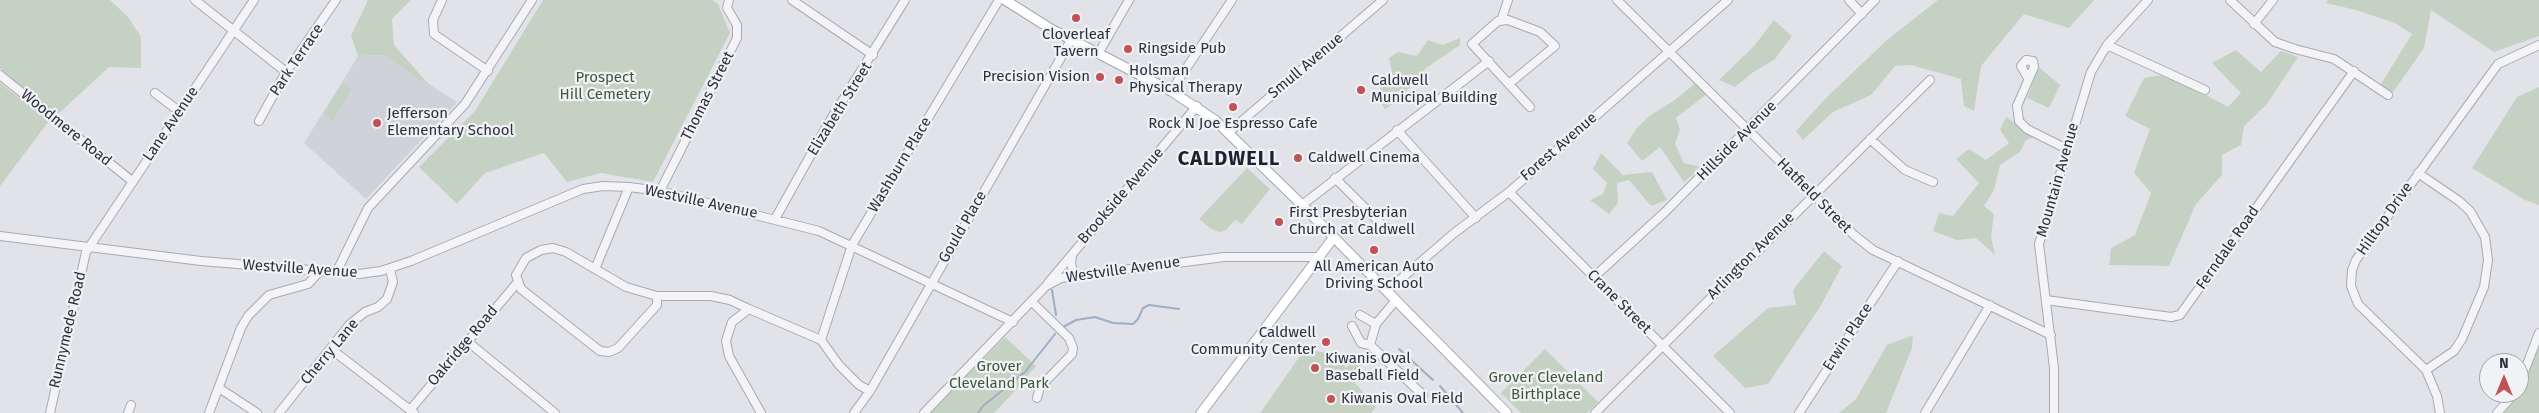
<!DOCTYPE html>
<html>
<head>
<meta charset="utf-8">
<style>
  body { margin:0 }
  #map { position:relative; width:2539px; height:413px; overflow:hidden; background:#e1e3e9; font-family:"Fira Sans",sans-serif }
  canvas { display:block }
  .north { position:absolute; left:2479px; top:353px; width:50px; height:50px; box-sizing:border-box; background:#f1f2f6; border:1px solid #a2a4ad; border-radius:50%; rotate:0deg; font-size:14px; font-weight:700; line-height:20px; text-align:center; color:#2b303f }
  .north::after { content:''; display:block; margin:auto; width:18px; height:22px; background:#c15356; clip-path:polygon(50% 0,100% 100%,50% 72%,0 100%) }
</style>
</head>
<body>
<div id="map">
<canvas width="2539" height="413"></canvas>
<div class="north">N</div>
</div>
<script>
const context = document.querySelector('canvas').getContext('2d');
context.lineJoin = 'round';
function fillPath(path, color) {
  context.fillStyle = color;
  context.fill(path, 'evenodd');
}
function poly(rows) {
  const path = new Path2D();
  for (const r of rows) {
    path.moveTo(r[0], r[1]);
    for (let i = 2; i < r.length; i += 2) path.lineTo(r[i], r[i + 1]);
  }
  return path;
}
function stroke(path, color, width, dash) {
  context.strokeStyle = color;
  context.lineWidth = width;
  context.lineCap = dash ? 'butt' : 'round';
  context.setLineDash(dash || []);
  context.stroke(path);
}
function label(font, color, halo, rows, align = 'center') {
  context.font = font + ' "Fira Sans",sans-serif';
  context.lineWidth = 4.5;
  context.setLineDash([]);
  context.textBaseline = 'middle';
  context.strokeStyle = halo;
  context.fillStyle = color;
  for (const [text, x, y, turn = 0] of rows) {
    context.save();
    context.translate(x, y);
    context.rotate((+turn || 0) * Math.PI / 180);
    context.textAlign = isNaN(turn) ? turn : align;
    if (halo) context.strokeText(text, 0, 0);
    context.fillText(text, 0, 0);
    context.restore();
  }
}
const built = poly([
  [383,55,457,102,366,199,304,143,358,56]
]);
const green = poly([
  [0,0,110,0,128,17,141,37,141,68,109,67,57,115,0,68],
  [368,0,411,0,392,19,394,45,431,87,383,55,358,56,351,36],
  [543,0,712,0,718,4,730,33,653,182,601,173,567,182,544,153,485,173,457,204,419,167,475,111],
  [1938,0,2094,0,2069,28,2024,14,1981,66,1974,111,1964,106,1961,79,1911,65,1895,66,1871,95,1833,112,1803,140,1796,131,1826,98,1888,39],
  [2328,0,2539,0,2539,36,2494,52,2431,10,2424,48,2393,92,2381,84,2412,34,2395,23,2356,10,2326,3],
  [1774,20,1792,36,1775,59,1752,73,1735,87,1719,80,1755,45],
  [1460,38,1460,45,1426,68,1399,100,1385,109,1378,99,1382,82,1392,72,1389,58,1398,52,1417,56,1428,40,1443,45],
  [2236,50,2261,72,2281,51,2298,57,2267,104,2244,126,2241,145,2222,155,2222,175,2196,204,2169,266,2109,265,2111,248,2135,235,2151,193,2134,173,2150,129,2125,116,2144,78,2168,74,2228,107,2241,93,2212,63],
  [2039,67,2060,85,2049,108,2027,98],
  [1697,82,1708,93,1676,118,1680,130,1675,144,1684,163,1702,167,1684,182,1660,147,1642,161,1627,143,1636,129,1649,116,1672,102],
  [0,83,49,121,0,186],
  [342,84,352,89,332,122,324,114],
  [2539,87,2539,205,2525,200,2472,168,2517,97],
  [2006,117,2035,137,2026,140,2020,152,2000,165,1994,190,1984,206,1994,214,1991,236,1995,255,1976,238,1957,240,1933,231,1939,213,1953,216,1979,183,1956,159,1969,149,1986,160,2009,143,2000,130],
  [1601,153,1623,175,1652,172,1667,200,1651,206,1629,180,1617,183,1618,203,1609,214,1590,200,1603,194,1607,183,1593,169],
  [1247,168,1270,189,1242,224,1235,220,1226,230,1219,232,1210,228,1199,219],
  [1824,251,1842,266,1820,307,1768,384,1745,388,1713,356,1768,308,1796,305,1793,290],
  [1913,335,1912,348,1886,413,1839,413,1856,399,1887,345],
  [1005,337,1036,366,1015,391,994,413,930,413],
  [2539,345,2539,413,2504,413,2524,384],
  [1305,349,1327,353,1343,363,1346,368,1355,359,1361,366,1349,376,1376,407,1371,413,1260,413],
  [1545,349,1598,402,1587,413,1521,413,1501,393]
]);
const stream = poly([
  [1052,290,1056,315],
  [1065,326,1076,320,1095,317,1113,323,1133,324,1138,319,1143,308,1149,305,1179,309],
  [1399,349,1433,380],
  [1440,386,1463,413],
  [978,413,983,406,1025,372,1055,334]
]);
const minor = poly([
  [195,0,286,72],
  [442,0,433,20,434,34,488,71],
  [792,0,873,55],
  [1617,0,1854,235,1873,250,2051,335],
  [1849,0,1862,14],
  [2230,0,2275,42,2295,49,2334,59,2388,95],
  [1501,21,1508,0],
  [2254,24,2273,0],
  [2107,45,2205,90],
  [1098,54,1129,0],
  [0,75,132,181],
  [2028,78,2021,66,2026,60,2033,61,2034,67,2017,106,2019,121,2027,129,2067,149],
  [1510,83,1555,46,1540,32,1508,20,1498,21,1472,44,1530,107],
  [1171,91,1232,0],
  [155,93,180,112],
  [259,121,286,72,336,0],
  [1397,130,1476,218],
  [1229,132,1383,0],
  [1870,139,1905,170,1933,182],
  [2418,173,2459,201,2470,211,2485,237,2488,260,2484,287,2462,339,2454,351,2426,370],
  [1335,178,1382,225,1391,230],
  [660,191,737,38,737,25,727,8,729,0],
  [1509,192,1730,413],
  [1302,205,1489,61],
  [775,219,828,124,905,0],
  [0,236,201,261,359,274,381,271,411,261,583,189,603,186,629,187,660,191,819,231,1013,322],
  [1072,255,1071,263,1074,276],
  [595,269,629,187],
  [336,273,368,208,465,104,532,0],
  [1594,277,1665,212,1875,0],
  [1048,283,1197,106],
  [1387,291,1453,234,1509,192,1728,0],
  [657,296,657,305,618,348,609,352,600,351,521,289,516,275,526,258,541,250,553,248,566,252,626,287,657,296,711,296,730,300,749,309],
  [2046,300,2171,317,2180,315,2354,71],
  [1032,302,1069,338,1073,348,1072,354,1040,387,1037,398],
  [1360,315,1376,324],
  [1352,326,1361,343,1370,345],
  [821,340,852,245,999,0],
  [467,341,555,413],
  [1370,345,1423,395],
  [1370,345,1376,324,1396,300],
  [331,349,414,413],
  [2519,385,2539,333],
  [219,388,257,413],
  [410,410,517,283],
  [50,413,86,252,254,0],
  [128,413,131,405],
  [209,413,241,328,248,316,269,295,308,284,319,272],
  [279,413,349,325,365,312,378,307,387,299,393,282,390,269],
  [761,413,729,356,726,341,732,322,749,309,821,340,839,365,859,385,870,391],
  [854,413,870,391,1071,40],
  [924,413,1046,286,1061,278,1224,257,1319,257],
  [1595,413,1930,80],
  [1799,413,1898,261],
  [1925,413,1990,305],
  [2054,413,2054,368,2039,244,2091,72,2107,45,2148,0],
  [2440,413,2437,396,2426,370,2358,304,2351,286,2352,270,2356,260,2498,64,2539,45],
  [2497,413,2515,393]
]);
const major = poly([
  [1005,0,1051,29,1171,91,1215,120,1302,205,1507,413],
  [1201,413,1334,237]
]);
const markers = [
  [1076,18,5,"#c15356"],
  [1128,49,5,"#c15356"],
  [1100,77,5,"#c15356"],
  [1119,80,5,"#c15356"],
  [1361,90,5,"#c15356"],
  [1233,107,5,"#c15356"],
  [377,123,5,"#c15356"],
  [1298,158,5,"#c15356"],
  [1279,222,5,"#c15356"],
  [1374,250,5,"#c15356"],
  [1326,342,5,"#c15356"],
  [1315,368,5,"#c15356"],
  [1331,399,5,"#c15356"]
];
const poiNames = [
  ["Cloverleaf",1076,35,"center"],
  ["Tavern",1076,52,"center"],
  ["Ringside Pub",1138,49],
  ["Holsman",1129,71],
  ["Physical Therapy",1129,88],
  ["Precision Vision",1090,77,"right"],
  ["Caldwell",1371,81],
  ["Municipal Building",1371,98],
  ["Jefferson",387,114],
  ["Elementary School",387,131],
  ["Rock N Joe Espresso Cafe",1233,124,"center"],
  ["Caldwell Cinema",1308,158],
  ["First Presbyterian",1289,213],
  ["Church at Caldwell",1289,230],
  ["All American Auto",1374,267,"center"],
  ["Driving School",1374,284,"center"],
  ["Caldwell",1316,333,"right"],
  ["Community Center",1316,350,"right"],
  ["Kiwanis Oval",1325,359],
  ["Baseball Field",1325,376],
  ["Kiwanis Oval Field",1341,399]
];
const streetNames = [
  ["Park Terrace",297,60,-56],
  ["Smull Avenue",1306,66,-40],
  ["Thomas Street",708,96,-63],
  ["Elizabeth Street",840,109,-58],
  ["Lane Avenue",171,124,-56],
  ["Woodmere Road",66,128,39],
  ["Hillside Avenue",1737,141,-45],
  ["Forest Avenue",1559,147,-41],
  ["Washburn Place",900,165,-59],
  ["Mountain Avenue",2058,180,-74],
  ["Brookside Avenue",1121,196,-49],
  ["Hatfield Street",1814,196,45],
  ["Westville Avenue",701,202,12],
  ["Hilltop Drive",2385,219,-55],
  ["Gould Place",963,227,-60],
  ["Ferndale Road",2228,248,-55],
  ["Arlington Avenue",1751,256,-45],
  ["Westville Avenue",300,269,4],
  ["Westville Avenue",1123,270,-8],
  ["Crane Street",1619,302,45],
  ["Runnymede Road",68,330,-77],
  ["Erwin Place",1848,337,-57],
  ["Oakridge Road",463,346,-50],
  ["Cherry Lane",330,352,-50]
];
const parkNames = [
  ["Prospect",605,78],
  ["Hill Cemetery",605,95],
  ["Grover",999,367],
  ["Cleveland Park",999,384],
  ["Grover Cleveland",1546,378],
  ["Birthplace",1546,395]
];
const districtNames = [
  ["CALDWELL",1229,159]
];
fillPath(built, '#d0d2da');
fillPath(green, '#c5d2c3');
stroke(stream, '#a0adc5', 2);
stroke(minor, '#a7aab3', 10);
stroke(major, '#a2a7b3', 11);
stroke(minor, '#f4f4f7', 8);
stroke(major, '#fff', 9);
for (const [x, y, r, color] of markers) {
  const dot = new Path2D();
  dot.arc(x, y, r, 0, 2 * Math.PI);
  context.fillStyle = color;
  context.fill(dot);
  stroke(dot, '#f1f2f6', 2);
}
label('15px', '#2b303f', '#f1f2f6', poiNames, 'left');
label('15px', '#2b303f', '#f1f2f6', streetNames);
label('15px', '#3c593a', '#f1f2f6', parkNames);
context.letterSpacing = '1px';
label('bold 20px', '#1d2130', '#f1f2f6', districtNames);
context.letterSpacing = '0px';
</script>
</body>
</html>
